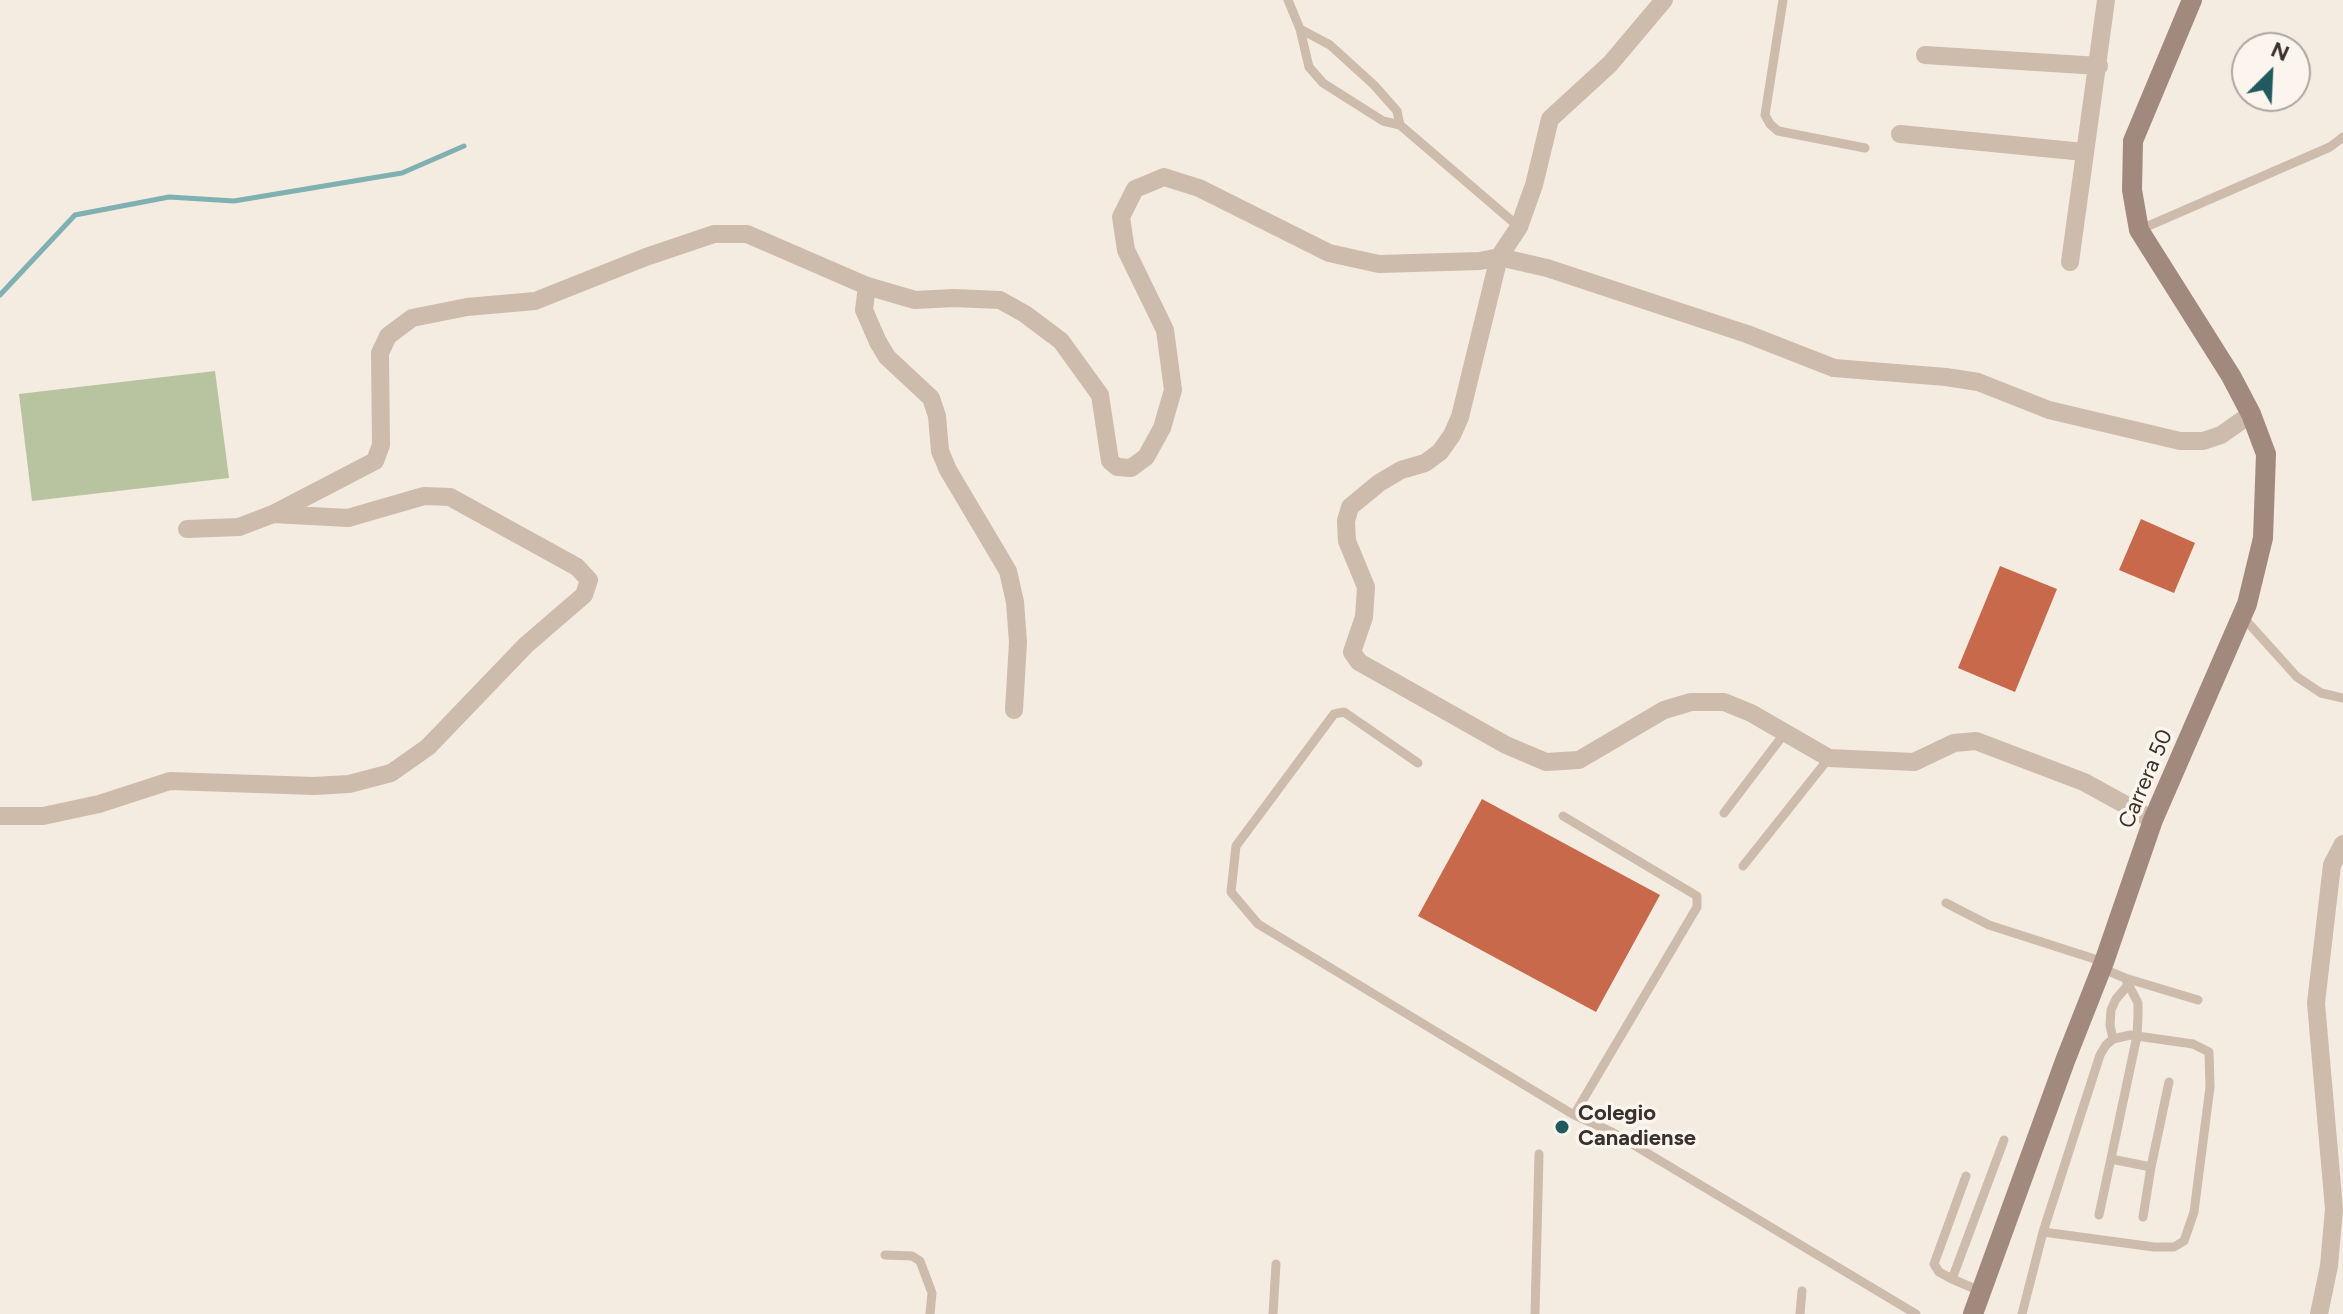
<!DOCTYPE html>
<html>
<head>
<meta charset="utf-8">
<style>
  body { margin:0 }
  #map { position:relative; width:2343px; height:1314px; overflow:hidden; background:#f4ebe1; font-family:Figtree,sans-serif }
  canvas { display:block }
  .north { position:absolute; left:2231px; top:32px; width:80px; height:80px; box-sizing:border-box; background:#fbf5ee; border:2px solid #aea6a0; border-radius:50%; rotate:24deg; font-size:22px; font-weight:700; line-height:32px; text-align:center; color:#3b302b }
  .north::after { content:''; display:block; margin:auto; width:28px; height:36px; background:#1f5a5e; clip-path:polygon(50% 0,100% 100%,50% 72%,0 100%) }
</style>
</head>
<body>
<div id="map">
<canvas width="2343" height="1314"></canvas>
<div class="north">N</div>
</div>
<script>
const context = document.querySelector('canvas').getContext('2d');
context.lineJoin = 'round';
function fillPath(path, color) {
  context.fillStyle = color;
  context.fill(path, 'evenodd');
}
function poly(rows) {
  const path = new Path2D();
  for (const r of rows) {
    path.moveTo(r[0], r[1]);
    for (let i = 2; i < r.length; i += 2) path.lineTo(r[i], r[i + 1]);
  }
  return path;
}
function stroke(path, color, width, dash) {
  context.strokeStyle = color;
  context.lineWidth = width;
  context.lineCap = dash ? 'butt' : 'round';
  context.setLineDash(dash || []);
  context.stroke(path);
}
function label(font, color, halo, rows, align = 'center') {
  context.font = font + ' Figtree,sans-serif';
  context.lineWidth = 7;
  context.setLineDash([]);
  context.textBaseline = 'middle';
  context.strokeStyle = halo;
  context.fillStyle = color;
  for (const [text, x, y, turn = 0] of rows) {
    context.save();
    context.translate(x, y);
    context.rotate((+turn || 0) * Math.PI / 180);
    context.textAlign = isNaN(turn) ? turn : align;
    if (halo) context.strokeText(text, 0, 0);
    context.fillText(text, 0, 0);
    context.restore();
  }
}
const green = poly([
  [215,371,229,478,32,501,19,394]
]);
const stream = poly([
  [0,295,75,215,169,197,234,201,402,173,464,146]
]);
const building = poly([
  [2141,519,2195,543,2174,593,2119,570],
  [2000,566,2057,589,2015,692,1958,668],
  [1482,799,1660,895,1596,1012,1418,916]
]);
const lane = poly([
  [1288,0,1300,29,1309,67,1323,83,1383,121,1400,125,1519,227],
  [1783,0,1765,115,1770,124,1778,131,1865,148],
  [1300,29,1330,45,1374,85,1397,111,1400,125],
  [2139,230,2330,147,2343,137],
  [2242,616,2297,677,2321,693,2343,698],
  [1418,763,1344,712,1334,714,1236,846,1231,892,1258,924,1574,1115,1612,1132,1916,1314],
  [1724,813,1784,734],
  [1563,816,1697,896,1697,907,1574,1115],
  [1743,866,1829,758],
  [1946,903,1989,925,2104,962],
  [2125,978,2198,1000],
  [2113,1039,2110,1025,2111,1010,2116,999,2128,985],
  [2111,1159,2151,1167,2143,1217],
  [2151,1167,2169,1082],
  [2099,1215,2137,1036,2138,1016,2138,1003,2125,978,2101,968],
  [885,1255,912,1256,920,1261,932,1293,930,1314],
  [1952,1279,1939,1272,1934,1264,1966,1176],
  [1980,1291,1952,1279,2004,1140],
  [1273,1314,1276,1264],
  [1535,1314,1539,1154],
  [1800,1314,1802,1291],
  [2022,1314,2043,1232,2100,1055,2106,1045,2113,1039,2130,1035,2193,1044,2209,1052,2210,1087,2194,1212,2184,1241,2174,1247,2154,1247,2043,1232]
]);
const street = poly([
  [1664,0,1610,64,1550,119,1534,185,1519,227,1499,257,1460,417,1452,435,1440,452,1425,463,1401,470,1379,483,1350,507,1346,521,1347,541,1366,587,1364,617,1352,652,1359,662,1506,745,1546,762,1579,760,1664,710,1691,702,1724,702,1751,713,1829,758,1914,762,1954,743,1976,741,2084,782,2153,820],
  [1925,55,2099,66],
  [1900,134,2084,152],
  [2070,262,2106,0],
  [867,286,864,310,878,342,887,357,931,398,937,416,940,451,948,470,1008,571,1015,602,1018,642,1014,710],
  [187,529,239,527,273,514,375,461,381,445,380,353,388,336,412,318,467,307,535,301,646,257,714,234,747,234,867,286,915,300,954,298,1000,300,1025,314,1061,341,1100,395,1110,461,1117,467,1131,468,1146,457,1162,428,1173,390,1165,330,1126,250,1121,217,1135,189,1164,177,1199,188,1329,253,1379,264,1480,261,1499,257,1547,268,1747,334,1834,368,1946,377,1978,382,2049,410,2180,441,2203,441,2221,435,2251,414],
  [0,816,43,816,99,804,170,781,314,786,349,784,391,773,428,747,526,645,584,595,589,580,577,567,450,497,424,496,348,518,273,514],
  [2319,1314,2329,1266,2334,1209,2316,1003,2332,865,2343,844]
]);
const secondary = poly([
  [1973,1314,2065,1061,2104,962,2153,820,2247,604,2263,538,2266,454,2251,414,2231,376,2139,230,2132,190,2133,141,2192,0]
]);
const markers = [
  [1562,1127,8,"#1f5a5e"]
];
const streetNames = [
  ["Carrera 50",2146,779,-67]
];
const poiNames = [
  ["Colegio",1578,1114],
  ["Canadiense",1578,1139]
];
fillPath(green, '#b8c4a0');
stroke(stream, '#7fb0b2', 5);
fillPath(building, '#c8694b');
stroke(lane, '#cdbbac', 9);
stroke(street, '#cdbbac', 18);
stroke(secondary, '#a18a7d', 20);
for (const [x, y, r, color] of markers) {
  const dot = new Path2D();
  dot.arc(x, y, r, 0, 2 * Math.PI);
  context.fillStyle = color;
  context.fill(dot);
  stroke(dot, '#fbf5ee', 3);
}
label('22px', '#3b302b', '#fbf5ee', streetNames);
label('bold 22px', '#3b302b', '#fbf5ee', poiNames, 'left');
</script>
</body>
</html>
